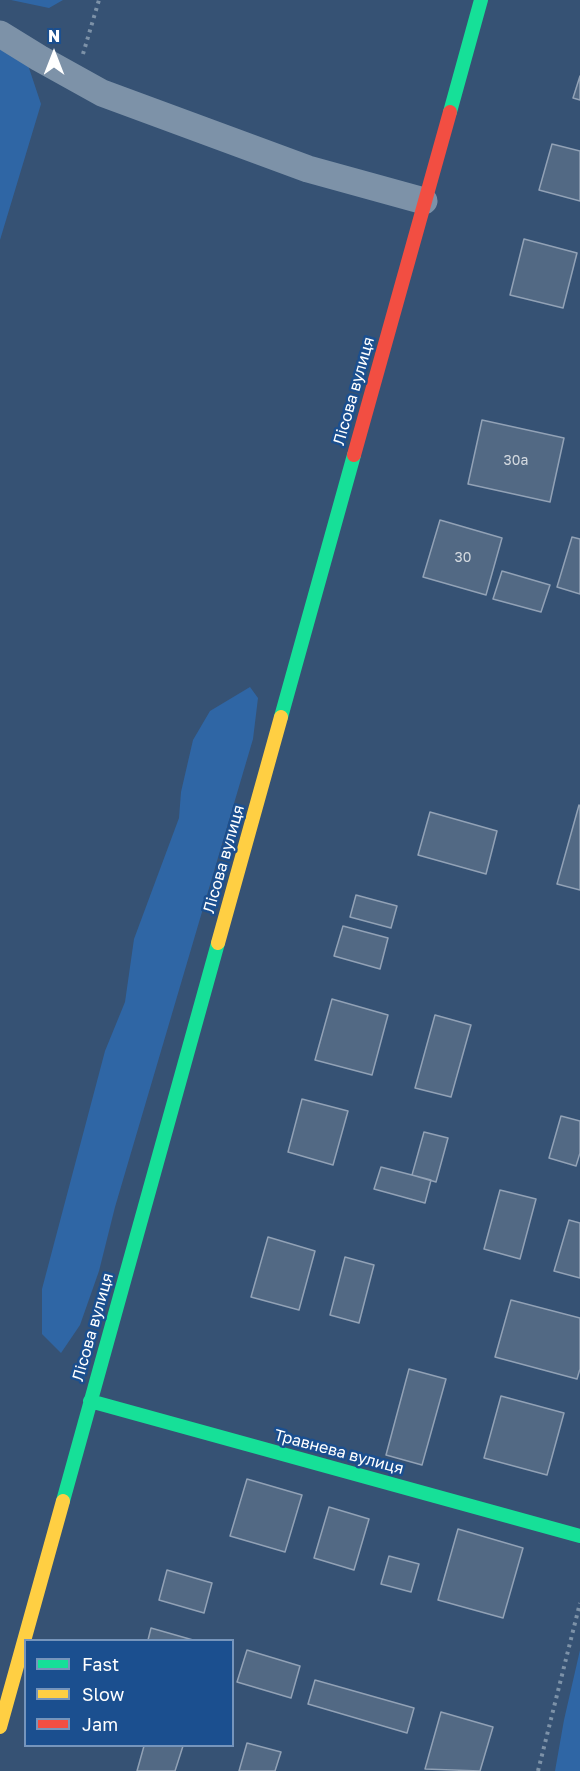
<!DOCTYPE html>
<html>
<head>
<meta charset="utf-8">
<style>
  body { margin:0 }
  #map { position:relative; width:580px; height:1771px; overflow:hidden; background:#365274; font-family:"Golos Text",sans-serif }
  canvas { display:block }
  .legend { position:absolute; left:24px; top:1639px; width:210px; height:108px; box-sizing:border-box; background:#1b4f8f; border:2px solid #7695bc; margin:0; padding:8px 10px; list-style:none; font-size:18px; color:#fff }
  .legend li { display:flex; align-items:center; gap:12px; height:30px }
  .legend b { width:30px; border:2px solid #7695bc }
  .north { position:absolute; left:24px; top:24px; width:60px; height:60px; -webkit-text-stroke:4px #1b4f8f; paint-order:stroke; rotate:0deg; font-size:16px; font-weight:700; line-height:24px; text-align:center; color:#fff }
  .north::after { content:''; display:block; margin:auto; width:21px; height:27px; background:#fff; clip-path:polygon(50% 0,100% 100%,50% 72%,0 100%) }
</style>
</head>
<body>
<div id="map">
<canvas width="580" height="1771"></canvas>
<ul class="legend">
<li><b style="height:8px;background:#16e098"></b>Fast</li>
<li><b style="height:8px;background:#ffcf43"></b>Slow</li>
<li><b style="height:8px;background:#f24e42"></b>Jam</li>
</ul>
<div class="north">N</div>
</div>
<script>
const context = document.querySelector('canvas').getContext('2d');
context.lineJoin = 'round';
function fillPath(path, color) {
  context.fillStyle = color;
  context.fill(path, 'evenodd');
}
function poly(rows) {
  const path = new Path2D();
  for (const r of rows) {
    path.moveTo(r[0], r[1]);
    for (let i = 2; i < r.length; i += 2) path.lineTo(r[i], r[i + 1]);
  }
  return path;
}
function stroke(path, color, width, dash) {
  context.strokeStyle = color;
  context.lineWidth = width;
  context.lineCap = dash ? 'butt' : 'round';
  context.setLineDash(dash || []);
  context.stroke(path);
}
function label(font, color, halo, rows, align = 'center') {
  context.font = font + ' "Golos Text",sans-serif';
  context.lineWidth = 5;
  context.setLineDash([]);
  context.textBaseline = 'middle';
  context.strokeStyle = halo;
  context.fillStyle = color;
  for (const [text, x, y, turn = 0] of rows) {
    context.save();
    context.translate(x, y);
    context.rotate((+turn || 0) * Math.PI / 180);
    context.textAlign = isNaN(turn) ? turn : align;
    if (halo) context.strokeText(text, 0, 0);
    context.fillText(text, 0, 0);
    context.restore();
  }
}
const green = poly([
  [11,0,63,0,49,8],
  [0,49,28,65,41,104,0,240],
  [250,687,258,698,253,739,115,1207,99,1271,80,1325,61,1353,42,1334,42,1289,105,1051,125,1002,134,939,179,818,181,792,193,740,210,711],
  [580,1650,580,1771,555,1771,564,1720]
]);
const building = poly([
  [580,76,580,100,573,98,580,76],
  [552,144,580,151,580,201,539,190,552,144],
  [524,239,577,253,563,308,510,295,524,239],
  [482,420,564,438,550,502,468,484,482,420],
  [440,520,502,538,486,595,423,577,440,520],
  [572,537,580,539,580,594,557,587,572,537],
  [502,571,550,585,541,612,493,599,502,571],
  [579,805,580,806,580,890,557,884,579,805],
  [430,812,497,831,486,874,418,855,430,812],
  [356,895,397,906,391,928,350,917,356,895],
  [343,926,388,938,380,969,334,956,343,926],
  [332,999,388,1015,372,1075,315,1060,332,999],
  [435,1015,471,1025,451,1097,415,1088,435,1015],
  [302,1099,348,1111,333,1165,288,1152,302,1099],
  [561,1116,580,1121,580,1153,576,1166,549,1158,561,1116],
  [424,1132,448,1138,436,1182,412,1175,424,1132],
  [381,1167,431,1180,425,1203,374,1189,381,1167],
  [500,1190,536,1199,520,1259,484,1249,500,1190],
  [569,1220,580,1223,580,1278,554,1271,569,1220],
  [268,1237,315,1251,299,1310,251,1297,268,1237],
  [345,1257,374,1265,359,1323,330,1315,345,1257],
  [511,1300,580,1318,580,1369,577,1379,495,1357,511,1300],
  [409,1369,446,1379,422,1465,386,1455,409,1369],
  [501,1396,564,1413,547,1475,484,1458,501,1396],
  [247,1479,302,1495,285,1552,230,1536,247,1479],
  [329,1507,369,1519,354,1570,314,1558,329,1507],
  [458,1529,523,1548,503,1618,438,1600,458,1529],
  [389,1556,419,1564,411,1592,381,1584,389,1556],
  [167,1570,212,1583,204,1613,159,1600,167,1570],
  [151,1628,193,1640,148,1640,151,1628],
  [247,1650,300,1666,291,1698,237,1682,247,1650],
  [315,1680,414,1708,407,1733,308,1704,315,1680],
  [441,1712,493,1727,480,1771,425,1769,441,1712],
  [247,1743,281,1752,275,1771,239,1771,247,1743],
  [144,1746,183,1746,175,1771,137,1771,144,1746]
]);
const path = poly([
  [83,54,99,0],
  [538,1771,580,1603]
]);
const street = poly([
  [0,34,39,58,102,93,308,169,424,201]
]);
const fast = poly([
  [450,112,481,0],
  [281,717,354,455],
  [90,1401,580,1536],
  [63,1501,218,943]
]);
const slow = poly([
  [218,943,281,717],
  [0,1727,63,1501]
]);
const jam = poly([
  [354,455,450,112]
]);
const numberNames = [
  ["30а",516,461],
  ["30",463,558]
];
const streetNames = [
  ["Лісова вулиця",354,391,-74],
  ["Лісова вулиця",224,859,-74],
  ["Лісова вулиця",93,1327,-74],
  ["Травнева вулиця",339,1452,15]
];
fillPath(green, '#2f66a5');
fillPath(building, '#526984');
stroke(building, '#92a2b6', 1.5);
stroke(path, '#7d92a8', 4, [3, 4.5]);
stroke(street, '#7d92a8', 27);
stroke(fast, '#16e098', 14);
stroke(slow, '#ffcf43', 14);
stroke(jam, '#f24e42', 14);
label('14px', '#d4dae0', null, numberNames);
label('16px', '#fff', '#1b4f8f', streetNames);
</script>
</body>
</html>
